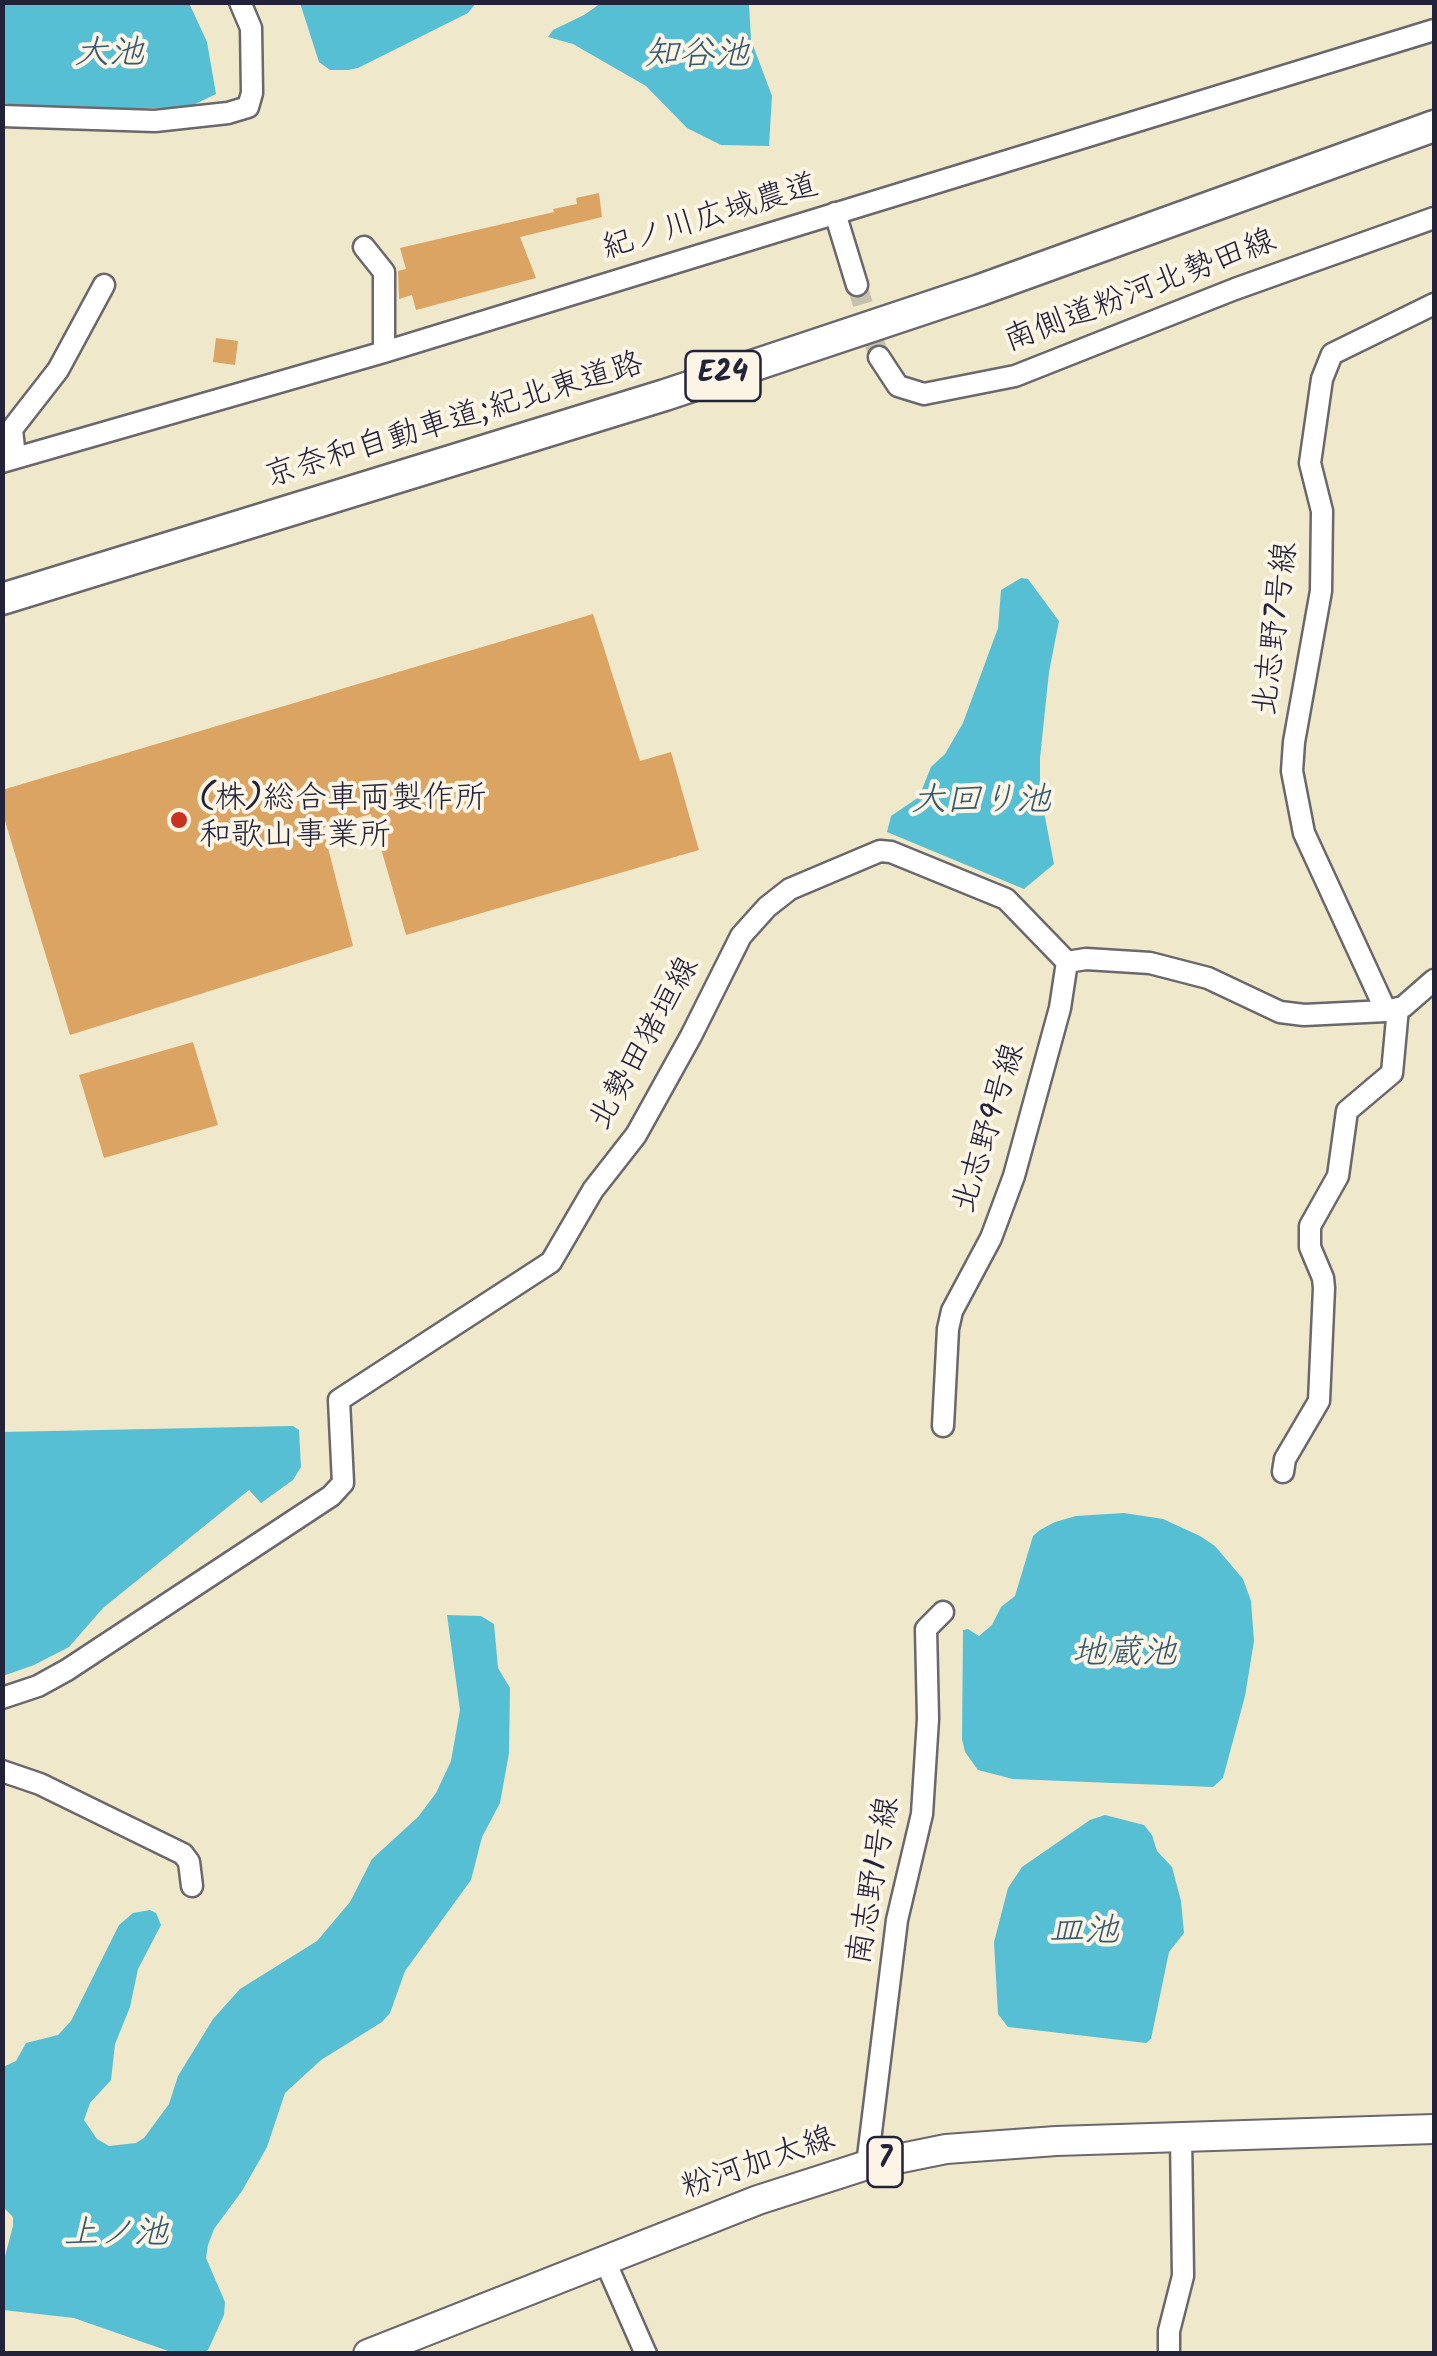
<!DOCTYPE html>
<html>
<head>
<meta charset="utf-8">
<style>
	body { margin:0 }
	#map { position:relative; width:1437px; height:2356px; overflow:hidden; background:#efe8cb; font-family:Kalam,sans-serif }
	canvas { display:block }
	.frame { position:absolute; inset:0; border:5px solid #22223b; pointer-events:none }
</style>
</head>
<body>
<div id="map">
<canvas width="1437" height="2356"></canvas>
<div class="frame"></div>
</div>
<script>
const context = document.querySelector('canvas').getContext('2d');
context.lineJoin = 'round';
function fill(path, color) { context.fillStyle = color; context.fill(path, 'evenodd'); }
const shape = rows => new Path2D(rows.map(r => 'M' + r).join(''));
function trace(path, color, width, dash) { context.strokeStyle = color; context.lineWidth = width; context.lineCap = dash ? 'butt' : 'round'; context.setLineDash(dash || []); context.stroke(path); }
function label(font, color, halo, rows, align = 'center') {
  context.font = font + ' Kalam,"Klee One",sans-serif'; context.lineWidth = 8; context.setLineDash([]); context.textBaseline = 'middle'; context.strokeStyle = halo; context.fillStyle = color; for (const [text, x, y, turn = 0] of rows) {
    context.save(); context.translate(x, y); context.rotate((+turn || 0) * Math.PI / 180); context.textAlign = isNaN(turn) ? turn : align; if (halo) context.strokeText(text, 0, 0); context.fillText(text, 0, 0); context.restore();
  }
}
fill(shape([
	[3,3,189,3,207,42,216,94,189,107,53,111,3,103],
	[300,3,300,2,476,3,468,13,358,68,348,70,330,70,319,62],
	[601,3,749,3,751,40,772,96,769,146,721,145,687,128,646,86,573,44,548,37,553,30,584,15],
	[1021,578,1028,579,1059,621,1049,672,1040,758,1040,791,1054,864,1024,889,887,832,891,816,919,797,931,767,945,754,963,723,998,628,1001,590],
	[293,1426,299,1430,301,1467,293,1480,261,1503,249,1490,103,1608,69,1647,34,1665,3,1676,3,1432],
	[1124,1513,1163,1519,1200,1536,1215,1546,1243,1579,1251,1601,1254,1641,1245,1696,1223,1778,1213,1787,1013,1779,978,1770,965,1752,962,1739,963,1630,968,1629,979,1636,992,1625,1001,1607,1015,1596,1033,1536,1040,1530,1055,1522,1076,1516],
	[447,1615,481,1616,494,1624,498,1668,510,1688,509,1753,500,1803,482,1837,471,1880,405,1971,390,2013,382,2022,321,2060,285,2093,267,2147,242,2191,214,2229,208,2245,206,2258,225,2302,224,2315,208,2350,204,2353,174,2353,74,2318,3,2310,3,2264,13,2226,13,2217,3,2207,3,2067,16,2061,26,2043,58,2035,71,2021,119,1925,133,1913,150,1910,156,1913,161,1925,138,1969,130,2007,115,2044,111,2080,90,2103,84,2120,97,2139,109,2146,136,2143,144,2138,169,2104,178,2076,213,2019,240,1989,317,1941,350,1902,372,1859,418,1817,436,1793,451,1761,460,1710],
	[1105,1815,1144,1825,1152,1835,1157,1851,1172,1867,1181,1901,1184,1933,1169,1952,1151,2039,1146,2043,1008,2027,998,2014,994,1942,1008,1888,1022,1867,1090,1820]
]), '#57bfd3');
fill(shape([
	[599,193,602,217,520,237,536,278,416,310,412,295,399,299,398,271,406,269,400,248,554,212,553,209,577,204,576,198],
	[216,338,238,341,235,365,213,362],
	[593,614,640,761,671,752,699,850,406,935,371,814,323,828,353,946,70,1035,2,811,2,790],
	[193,1042,218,1125,104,1158,79,1075]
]), '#dba463');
trace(shape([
	[857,285,879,357]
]), '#c6c0ae', 20, [20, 10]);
const minor = shape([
	[2,116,155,121,228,113,248,107,252,93,251,28,240,2],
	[835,213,857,285],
	[364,247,384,272,384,352],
	[879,357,898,386,924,394,1015,376,1235,289,1434,218],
	[15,458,12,429,58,370,104,285],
	[2,462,384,352,1434,30],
	[1386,1011,1304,833,1292,771,1294,742,1321,591,1322,511,1310,463,1322,379,1332,354,1434,304],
	[943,1426,948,1329,952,1311,991,1238,1014,1176,1060,1008,1067,962],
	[1283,1472,1285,1459,1319,1401,1324,1288,1323,1278,1310,1247,1310,1226,1338,1176,1347,1111,1392,1073,1398,1008],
	[2,1698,38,1686,67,1670,331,1496,343,1483,339,1400,551,1262,593,1190,636,1135,691,1036,741,936,767,907,790,889,880,851,891,852,1006,899,1067,962,1086,959,1150,963,1208,978,1280,1012,1304,1015,1386,1011,1403,1007,1434,980],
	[2,1771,40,1784,183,1854,189,1862,192,1886],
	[867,2165,897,1920,922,1814,928,1719,926,1629,943,1612],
	[605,2261,646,2354],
	[1169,2354,1169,2331,1183,2276,1181,2135]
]);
const major = shape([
	[368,2354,758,2200,867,2165,946,2149,1056,2141,1434,2129]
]);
const highway = shape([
	[2,599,665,395,980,290,1434,126]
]);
trace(minor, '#6a676d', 25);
trace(major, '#6a676d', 32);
trace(highway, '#6a676d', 35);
trace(minor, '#fff', 20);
trace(major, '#fff', 28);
trace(highway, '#fff', 30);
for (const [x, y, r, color] of [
	[179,820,10,"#c8321e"]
]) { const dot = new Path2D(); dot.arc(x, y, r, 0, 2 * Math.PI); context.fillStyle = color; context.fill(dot); trace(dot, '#fcf5e5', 4); }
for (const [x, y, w] of [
	[723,376,75],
	[885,2162,35]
]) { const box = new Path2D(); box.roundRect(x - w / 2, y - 25, w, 50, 8); context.fillStyle = '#fcf5e5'; context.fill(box); trace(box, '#22223b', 2.5); }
label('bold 30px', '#22223b', null, [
	["E24",723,376],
	["7",885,2162]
]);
label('32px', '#22223b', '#fcf5e5', [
	["紀ノ川広域農道",711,220,-17],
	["南側道粉河北勢田線",1141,294,-21],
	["京奈和自動車道;紀北東道路",455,423,-17],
	["北志野7号線",1279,629,-83],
	["北勢田猪垣線",647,1045,-61],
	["北志野9号線",992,1129,-73],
	["南志野1号線",877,1881,-80],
	["粉河加太線",759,2166,-19]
]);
label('32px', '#22223b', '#fcf5e5', [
	["(株)総合車両製作所",199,802],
	["和歌山事業所",199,839]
], 'left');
label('italic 35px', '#355970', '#fcf5e5', [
	["大池",109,57],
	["知谷池",697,58],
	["大回り池",981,804],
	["地蔵池",1124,1657],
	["皿池",1084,1935],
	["上ノ池",116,2237]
]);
</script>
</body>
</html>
